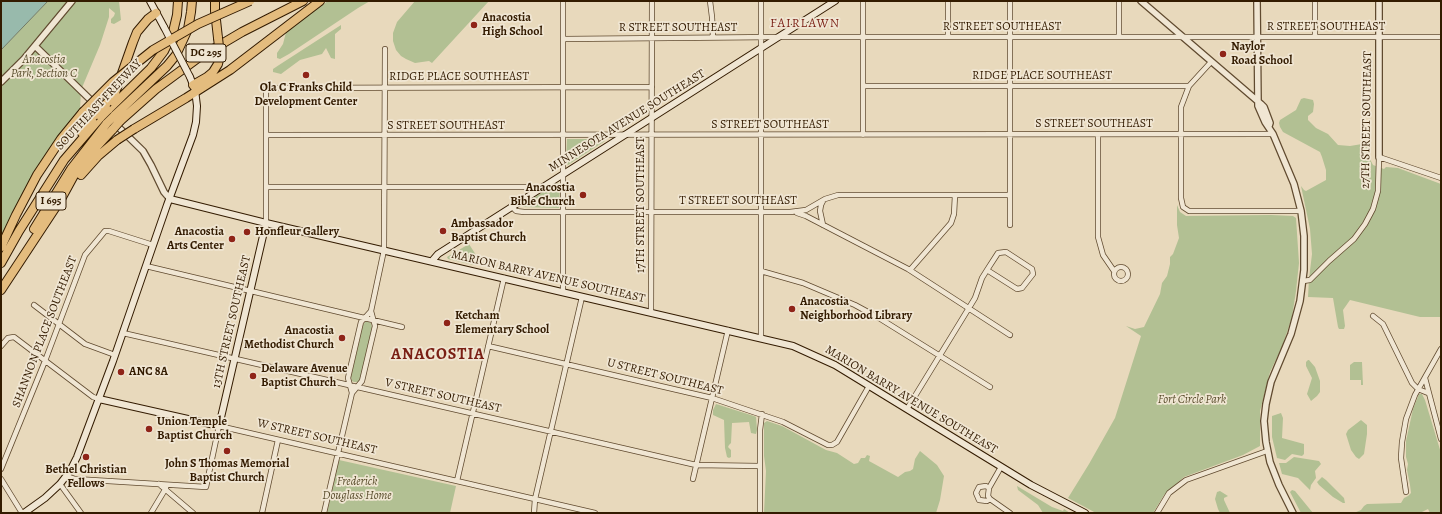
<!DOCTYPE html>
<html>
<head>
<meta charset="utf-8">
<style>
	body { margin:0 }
	#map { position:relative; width:1442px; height:514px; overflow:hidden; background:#e8d9bc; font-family:Alegreya,serif }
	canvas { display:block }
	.frame { position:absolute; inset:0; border:2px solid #331b00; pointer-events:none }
</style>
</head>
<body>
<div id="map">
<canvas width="1442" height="514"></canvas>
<div class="frame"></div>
</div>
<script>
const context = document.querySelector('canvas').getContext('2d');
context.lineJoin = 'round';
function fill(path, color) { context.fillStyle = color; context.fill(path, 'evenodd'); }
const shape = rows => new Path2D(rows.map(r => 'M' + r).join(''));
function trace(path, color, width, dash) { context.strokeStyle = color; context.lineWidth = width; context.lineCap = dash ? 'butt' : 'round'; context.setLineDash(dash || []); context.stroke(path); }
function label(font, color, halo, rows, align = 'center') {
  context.font = font + ' Alegreya,serif'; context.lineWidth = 3.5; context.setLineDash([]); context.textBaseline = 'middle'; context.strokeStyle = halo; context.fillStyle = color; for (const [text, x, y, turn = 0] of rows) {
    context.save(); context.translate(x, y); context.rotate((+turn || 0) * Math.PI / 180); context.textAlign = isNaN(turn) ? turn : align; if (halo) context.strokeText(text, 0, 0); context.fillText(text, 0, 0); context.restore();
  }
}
fill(shape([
	[48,1,119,1,121,20,114,24,111,23,111,19,114,16,115,13,109,8,109,17,100,45,81,90,80,110,64,129,35,171,1,240,1,50],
	[328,1,370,1,358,8,289,54,280,59,277,58,277,53,283,44,286,32,296,23],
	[415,1,489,1,432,63,429,61,415,63,406,59,401,56,396,50,393,41,393,33,397,22],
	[341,25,341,29,335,34,335,59,331,58,326,48,322,54,300,60,281,74,273,72,273,69,279,65],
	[1304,98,1313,100,1314,104,1313,112,1308,116,1308,120,1316,128,1328,134,1338,145,1350,146,1362,144,1367,147,1370,152,1370,159,1373,165,1384,169,1386,167,1398,168,1441,184,1441,317,1420,317,1350,300,1343,310,1345,326,1344,329,1339,329,1338,327,1333,298,1308,297,1309,279,1312,254,1310,229,1301,186,1304,190,1306,191,1326,180,1326,170,1322,157,1320,152,1283,132,1280,127,1279,123,1280,120,1296,110,1301,99],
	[567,139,603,139,605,141,568,165,566,163],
	[558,183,560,185,559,208,523,207,523,204],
	[1177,205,1180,212,1186,216,1271,215,1293,216,1296,218,1299,263,1296,291,1292,317,1282,347,1270,372,1260,411,1260,446,1243,455,1184,477,1164,495,1153,513,1096,513,1068,498,1089,464,1115,418,1141,336,1126,326,1135,329,1144,327,1160,294,1162,283,1167,276,1170,264,1170,257,1173,254,1179,238,1177,225],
	[469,244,476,255,474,265,448,259,447,257],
	[366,321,371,323,372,327,360,380,358,382,354,382,352,381,351,377,363,325],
	[1308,360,1309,360,1315,367,1320,381,1320,392,1317,396,1311,401,1307,394,1312,378,1306,366,1306,362],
	[1354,362,1362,362,1363,385,1361,385,1361,380,1350,380,1350,365],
	[1419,394,1422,394,1425,400,1441,453,1441,513,1430,513,1428,509,1420,513,1354,513,1361,510,1364,506,1367,504,1401,503,1404,498,1408,496,1411,493,1410,485,1407,470,1408,464,1406,457,1406,441,1413,409],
	[716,404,754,416,756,417,757,430,756,434,751,433,749,422,732,423,731,443,729,445,728,447,731,450,731,457,729,458,727,457,725,448,724,420,713,415,713,410],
	[1281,413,1283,418,1282,438,1304,444,1304,454,1302,456,1292,454,1285,460,1277,458,1272,437,1272,416],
	[1361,420,1367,425,1367,434,1364,454,1359,459,1356,457,1351,450,1346,434,1348,430],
	[767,421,782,426,826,450,837,453,854,464,858,463,861,458,865,458,867,455,870,456,869,461,898,477,905,472,910,471,913,469,915,459,920,451,937,465,944,476,940,500,936,513,764,513,766,471,764,456,764,423],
	[1294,457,1319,461,1321,464,1315,471,1316,478,1311,485,1310,490,1298,478,1282,474,1279,463,1286,463],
	[339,460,456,486,450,513,327,513],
	[1322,477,1326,480,1344,498,1345,503,1343,503,1333,497,1319,485,1317,482],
	[1017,486,1052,507,1063,511,1064,509,1070,513,1043,513,1038,505,1018,490],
	[1292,490,1295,491,1313,513,1301,513,1290,492],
	[1220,491,1228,496,1224,498,1224,500,1230,513,1220,513,1218,509,1215,499,1217,492]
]), '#b2c093');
const water = shape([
	[1,1,48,1,1,50,1,1]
]);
fill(water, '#98baac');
trace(water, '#707a67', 1);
const minor = shape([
	[710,1,712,17,713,37],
	[863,1,863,135],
	[948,1,948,37],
	[1119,1,1119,37],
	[1315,1,1315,37],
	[563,39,777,37,1441,37],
	[1211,62,1189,86,1181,107,1181,198,1183,207,1189,211,1301,211],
	[863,86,1189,86],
	[1098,134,1098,237,1103,255,1114,271],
	[266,135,1273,134],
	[266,187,526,187,532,189,535,192],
	[512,207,516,211,524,212,790,212,806,210,825,199,838,195,1010,195],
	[797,213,806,216,908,269,1010,335],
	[266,223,266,88,652,87],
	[823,225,820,211,821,205,823,201],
	[1010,225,1010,1],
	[146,266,402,327],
	'1114 274a7 7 0 1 1 14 0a7 7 0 1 1-14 0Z',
	[910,270,951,223,954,214,955,195],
	[761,271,803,283,855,305,879,318,990,387],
	[1303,281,1310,280,1329,261,1354,239,1365,224,1373,209,1378,191,1379,157,1441,178],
	[563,292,563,1],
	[34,305,85,344,115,355],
	[651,313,652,1],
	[1373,316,1383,324,1412,383,1418,389,1428,393],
	[123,333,696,465,760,466],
	[761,338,761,1],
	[1,346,8,338,14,337,93,397,99,399],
	[488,346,712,398,783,422,828,445,832,445,837,442,869,386],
	[1425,378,1441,439],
	[352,393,362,381,375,326,371,311],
	[907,409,975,298,982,278,987,270,998,253,1006,252,1032,269,1033,274,1022,288,1017,289,987,270],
	[1001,467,989,488,988,496,990,499,1010,513],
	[1,469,45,361,85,255,105,231,109,231,153,245],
	[67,476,75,479,206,487,219,426,595,513],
	[1,479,22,513],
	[693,479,728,330],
	[457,481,504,278],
	[60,484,81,513],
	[159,484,193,513],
	[989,488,986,486,979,487,976,493,979,500,987,501,990,499],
	[1406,492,1401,458,1402,442,1406,419,1415,395,1441,349],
	[151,513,166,488],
	[262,513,278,440],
	[324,513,352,393,348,378,361,322,371,311,384,250,385,49],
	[534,513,535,499,582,297],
	[760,513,760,430,762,414],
	[1157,513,1169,493,1186,480,1267,451]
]);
const tertiary = shape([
	[1141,1,1261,104,1264,107,1270,123,1269,126],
	[1257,1,1258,106,1265,122,1273,134,1294,184,1301,211,1304,236,1304,270,1300,301,1291,334,1271,382,1266,404,1264,421,1266,442,1270,462,1279,485,1293,513],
	[35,46,102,111],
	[1,82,24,59,72,1],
	[108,117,143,151,151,165,164,192,170,199],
	[1379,157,1379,1]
]);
const secondary = shape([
	[150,1,164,27],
	[170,199,266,223,793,346,835,365,1031,485,1085,513],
	[432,261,438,254,835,1],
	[99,399,219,426,266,223],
	[24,513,45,498,60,484,70,471,77,457,113,361,167,205,193,135,196,122,197,106,195,90,190,77]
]);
const motorway = shape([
	[215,1,215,11,218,38],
	[193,85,207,77,213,72,218,64,220,55],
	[108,102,115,93,133,42,137,32,148,19,156,13],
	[108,110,151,68,164,51,173,32,177,15,178,1],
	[114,116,167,66,176,55,188,29,191,12,192,1],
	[120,121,156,89,198,58,242,32,303,1],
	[134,129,186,98,230,70,320,1],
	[82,133,93,117],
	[81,175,98,156,117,140],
	[34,229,71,169,107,123],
	[1,247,16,215,37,175,61,139,83,112],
	[1,263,19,231,64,160,101,117],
	[1,290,61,199,73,177,89,155,113,129]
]);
trace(minor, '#604a2f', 6);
trace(tertiary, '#604a2f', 8);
trace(secondary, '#331b00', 8);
trace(motorway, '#331b00', 10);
trace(minor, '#f0e6d3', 4.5);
trace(tertiary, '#f0e6d3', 5.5);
trace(secondary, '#f0e6d3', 6);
trace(motorway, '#e4bc7e', 8);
const secondaryBridge = shape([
	[164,27,190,77]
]);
const motorwayBridge = shape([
	[218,38,220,55],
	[83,112,113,82,153,50,198,24,250,1],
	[93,117,108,102],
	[101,117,108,110],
	[107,123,114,116],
	[113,129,120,121],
	[117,140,134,129]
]);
trace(secondaryBridge, '#331b00', 8, []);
trace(motorwayBridge, '#331b00', 10, []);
trace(secondaryBridge, '#f0e6d3', 6);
trace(motorwayBridge, '#e4bc7e', 8);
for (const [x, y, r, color] of [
	[474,25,4,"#8f2418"],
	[1223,54,4,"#8f2418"],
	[306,75,4,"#8f2418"],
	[583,195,4,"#8f2418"],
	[443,231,4,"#8f2418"],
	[247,232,4,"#8f2418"],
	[232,239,4,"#8f2418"],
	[792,309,4,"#8f2418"],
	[447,323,4,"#8f2418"],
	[342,338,4,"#8f2418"],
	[121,372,4,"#8f2418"],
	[253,376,4,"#8f2418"],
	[149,429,4,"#8f2418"],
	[227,451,4,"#8f2418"],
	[86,457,4,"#8f2418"]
]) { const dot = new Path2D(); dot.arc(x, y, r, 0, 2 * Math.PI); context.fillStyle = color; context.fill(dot); trace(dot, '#f0e6d3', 1.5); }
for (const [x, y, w] of [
	[206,53,40],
	[51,201,30]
]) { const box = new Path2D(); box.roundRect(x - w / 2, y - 9, w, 18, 3); context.fillStyle = '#f0e6d3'; context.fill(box); trace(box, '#331b00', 1); }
label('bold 11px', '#331b00', null, [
	["DC 295",206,53],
	["I 695",51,201]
]);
label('bold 12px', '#331b00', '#f0e6d3', [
	["Anacostia",482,18],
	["High School",482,32],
	["Naylor",1231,47],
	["Road School",1231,61],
	["Ola C Franks Child",306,88,"center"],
	["Development Center",306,102,"center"],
	["Anacostia",575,188,"right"],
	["Bible Church",575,202,"right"],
	["Ambassador",451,224],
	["Baptist Church",451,238],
	["Anacostia",224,232,"right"],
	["Arts Center",224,246,"right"],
	["Honfleur Gallery",255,232],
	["Anacostia",800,302],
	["Neighborhood Library",800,316],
	["Ketcham",455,316],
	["Elementary School",455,330],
	["Anacostia",334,331,"right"],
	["Methodist Church",334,345,"right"],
	["Delaware Avenue",261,369],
	["Baptist Church",261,383],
	["ANC 8A",129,372],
	["Union Temple",157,422],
	["Baptist Church",157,436],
	["John S Thomas Memorial",227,464,"center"],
	["Baptist Church",227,478,"center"],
	["Bethel Christian",86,470,"center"],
	["Fellows",86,484,"center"]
], 'left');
label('12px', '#331b00', '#f0e6d3', [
	["R STREET SOUTHEAST",1002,27],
	["R STREET SOUTHEAST",1326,27],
	["R STREET SOUTHEAST",678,28],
	["RIDGE PLACE SOUTHEAST",1042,76],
	["RIDGE PLACE SOUTHEAST",459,77],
	["SOUTHEAST FREEWAY",99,105,-47],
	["27TH STREET SOUTHEAST",1367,120,-89],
	["MINNESOTA AVENUE SOUTHEAST",627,121,-32],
	["S STREET SOUTHEAST",1094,124],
	["S STREET SOUTHEAST",770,125],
	["S STREET SOUTHEAST",446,126],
	["T STREET SOUTHEAST",738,201],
	["17TH STREET SOUTHEAST",641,205,-90],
	["MARION BARRY AVENUE SOUTHEAST",548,277,13],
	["13TH STREET SOUTHEAST",232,322,-77],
	["SHANNON PLACE SOUTHEAST",45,332,-69],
	["U STREET SOUTHEAST",665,377,14],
	["V STREET SOUTHEAST",443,396,13],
	["MARION BARRY AVENUE SOUTHEAST",911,400,31],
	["W STREET SOUTHEAST",317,437,13]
]);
label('italic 12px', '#594d2c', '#f0e6d3', [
	["Anacostia",44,60],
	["Park, Section C",44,74],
	["Fort Circle Park",1192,400],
	["Frederick",357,482],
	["Douglass Home",357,496]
]);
context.letterSpacing = '1px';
label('13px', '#7a1f14', '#f0e6d3', [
	["FAIRLAWN",805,24]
]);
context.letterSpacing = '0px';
context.letterSpacing = '1px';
label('bold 16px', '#7a1f14', '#f0e6d3', [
	["ANACOSTIA",438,355]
]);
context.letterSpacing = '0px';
</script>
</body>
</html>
